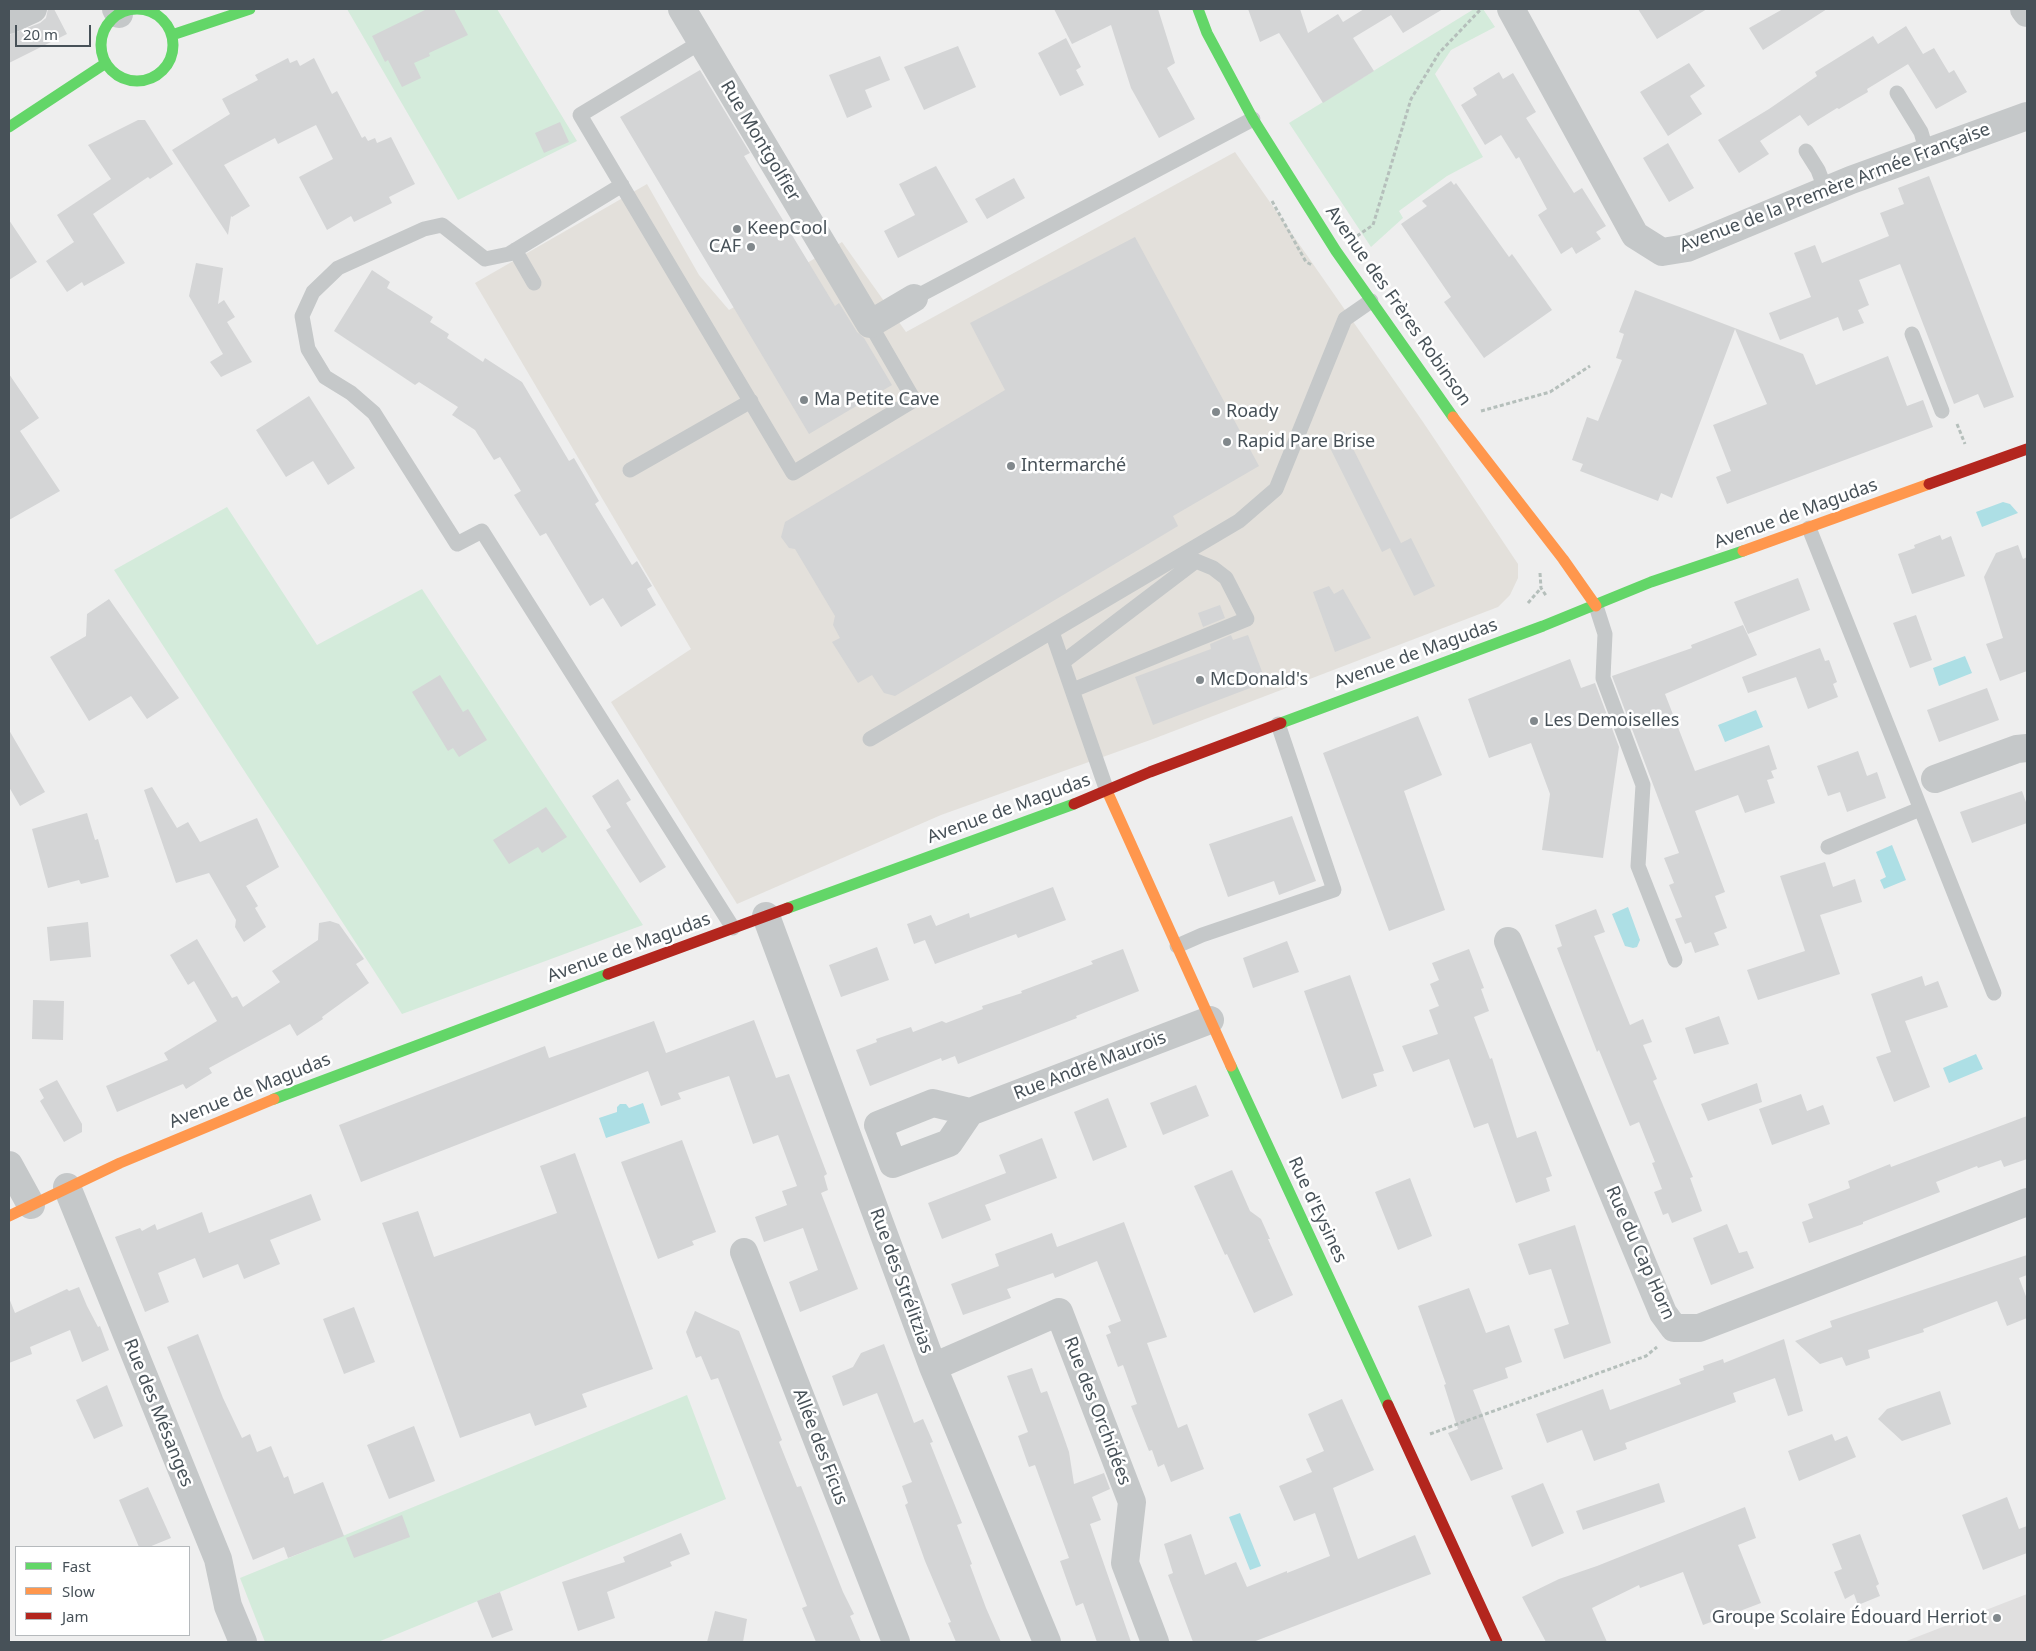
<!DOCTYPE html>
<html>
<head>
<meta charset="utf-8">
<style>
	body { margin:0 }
	#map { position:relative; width:2036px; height:1651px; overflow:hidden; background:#eee; font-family:"Noto Sans",sans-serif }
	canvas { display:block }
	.frame { position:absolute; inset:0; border:10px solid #475158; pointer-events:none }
	.legend { position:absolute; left:15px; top:1546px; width:175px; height:90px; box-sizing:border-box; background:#fff; border:1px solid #b5b9bc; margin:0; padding:6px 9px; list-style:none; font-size:15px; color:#475158 }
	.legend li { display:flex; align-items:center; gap:10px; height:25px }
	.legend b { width:25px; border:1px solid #b5b9bc }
	.scale { position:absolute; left:15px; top:25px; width:76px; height:22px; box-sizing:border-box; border:2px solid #475158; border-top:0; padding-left:6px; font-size:15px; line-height:18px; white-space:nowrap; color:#475158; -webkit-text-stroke:4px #fff; paint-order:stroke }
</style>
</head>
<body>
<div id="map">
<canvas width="2036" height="1651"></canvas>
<div class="frame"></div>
<ul class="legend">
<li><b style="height:6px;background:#63d668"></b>Fast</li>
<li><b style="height:6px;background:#ff974d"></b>Slow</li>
<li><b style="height:6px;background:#b3261e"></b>Jam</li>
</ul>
<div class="scale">20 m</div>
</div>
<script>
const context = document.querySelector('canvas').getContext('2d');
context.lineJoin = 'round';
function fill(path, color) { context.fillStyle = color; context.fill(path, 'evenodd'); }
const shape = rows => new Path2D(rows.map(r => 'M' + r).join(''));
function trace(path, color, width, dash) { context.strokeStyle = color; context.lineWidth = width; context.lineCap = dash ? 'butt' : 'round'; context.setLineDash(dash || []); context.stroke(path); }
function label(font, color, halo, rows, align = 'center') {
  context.font = font + ' "Noto Sans",sans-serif'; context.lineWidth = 5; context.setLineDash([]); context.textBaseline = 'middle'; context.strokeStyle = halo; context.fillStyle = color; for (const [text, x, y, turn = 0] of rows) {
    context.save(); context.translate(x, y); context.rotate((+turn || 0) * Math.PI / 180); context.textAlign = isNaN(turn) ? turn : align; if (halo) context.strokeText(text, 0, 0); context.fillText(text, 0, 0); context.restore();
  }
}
fill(shape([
	[1235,152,1423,422,1518,564,1518,578,1510,595,1498,607,1153,739,941,815,737,904,611,702,691,649,475,283,647,184,699,275,729,310,842,242,906,332]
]), '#e3e0db');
fill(shape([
	[2027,1594,2027,1642,1904,1642]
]), '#e0dfdf');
fill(shape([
	[347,9,497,9,577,141,458,200],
	[1474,9,1483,9,1495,27,1451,50,1435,74,1483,157,1447,176,1399,211,1403,218,1371,247,1289,123],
	[227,507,317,645,422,589,643,925,402,1014,114,570],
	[687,1395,726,1499,378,1642,265,1642,240,1578]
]), '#d4ebdb');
fill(shape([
	[2003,502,2010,504,2018,513,1982,527,1976,512],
	[1965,656,1972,673,1939,686,1933,668],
	[1756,710,1763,727,1725,742,1718,725],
	[1892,845,1906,880,1884,889,1880,880,1886,877,1876,852],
	[1628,907,1640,940,1637,947,1633,948,1625,946,1612,914],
	[1976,1054,1983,1069,1949,1083,1943,1068],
	[643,1103,650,1123,606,1138,599,1118,617,1112,617,1107,620,1104,626,1104,629,1108],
	[1240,1513,1261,1566,1250,1570,1229,1517]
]), '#addfe5');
fill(shape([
	[48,9,54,9,67,34,9,63,9,35,40,23,46,18],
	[427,9,454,9,468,35,429,53,430,56,414,63,421,78,402,87,388,60,385,62,372,36],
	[1054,9,1158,9,1175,63,1167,68,1195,119,1159,138,1131,88,1111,25,1072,44],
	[1248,9,1300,9,1308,33,1338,14,1343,22,1364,9,1443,9,1403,33,1391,15,1353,38,1374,71,1323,103,1279,33,1260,42],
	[1638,9,1707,9,1657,39],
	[1783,9,1827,9,1763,50,1749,28],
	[1906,26,1923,54,1934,48,1949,73,1954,70,1967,92,1936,109,1908,64,1918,58,1867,89,1868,92,1854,100,1839,109,1837,108,1808,126,1800,115,1760,141,1769,154,1739,173,1718,140,1769,109,1817,76,1815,72,1873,36,1878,44],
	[1066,38,1081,67,1076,70,1084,85,1060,96,1038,53],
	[958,46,976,87,924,110,904,67],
	[880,56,890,80,865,90,872,107,847,118,829,75],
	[288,58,290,63,297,60,300,66,314,58,332,94,337,91,362,138,365,136,368,141,375,138,377,143,391,137,415,184,389,197,392,203,354,222,351,216,327,230,299,177,333,159,316,125,278,144,275,138,224,165,250,206,232,217,231,216,228,235,172,150,230,114,222,99,258,80,255,75],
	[1689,63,1705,86,1690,96,1702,114,1668,136,1640,92],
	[700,70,750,153,744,156,835,306,839,303,857,332,864,338,892,385,809,434,620,117],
	[1499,72,1503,79,1513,73,1536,112,1526,118,1574,193,1582,188,1606,226,1596,232,1601,239,1576,254,1572,247,1561,254,1538,215,1547,209,1519,157,1516,159,1501,135,1485,145,1461,105,1477,95,1473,88],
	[138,120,145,120,173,164,150,179,148,177,93,214,125,263,84,286,82,282,67,292,46,261,74,242,57,215,111,179,88,145],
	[560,122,569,142,544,153,535,133],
	[1668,143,1694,188,1669,202,1643,158],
	[936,166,968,222,898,258,884,231,915,215,899,184],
	[1929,176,2014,397,1984,408,1978,394,1954,404,1900,264,1859,280,1869,305,1858,310,1864,323,1843,331,1838,317,1780,340,1769,313,1811,297,1794,253,1815,245,1822,263,1889,236,1880,213,1904,204,1898,188],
	[1014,178,1025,198,987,219,975,199],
	[1451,181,1454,185,1456,183,1509,257,1512,254,1552,310,1484,358,1444,302,1451,297,1401,224,1427,206,1422,201],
	[9,220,37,262,9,280],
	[1135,237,1259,466,1173,516,1178,526,895,696,884,693,872,675,858,683,832,642,840,638,833,625,835,616,795,549,789,548,781,537,785,522,1005,390,970,323],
	[196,263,223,268,218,304,224,300,235,317,227,322,252,362,221,377,210,362,223,354,189,296],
	[372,270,390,282,387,288,433,317,430,322,449,334,447,338,483,362,485,358,522,382,569,461,574,458,599,501,595,504,632,565,637,561,652,586,647,589,656,605,621,627,603,598,590,606,546,533,540,536,514,495,521,491,500,457,494,460,475,430,452,415,458,407,419,382,415,385,334,331],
	[1635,290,1803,354,1816,385,1888,356,1907,406,1923,400,1933,427,1727,504,1716,477,1731,471,1713,425,1767,404,1735,329,1672,498,1661,493,1658,501,1580,471,1583,464,1572,460,1587,417,1598,421,1622,360,1616,358,1624,334,1619,332],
	[9,374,39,418,20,431,60,491,9,520],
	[309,396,355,468,328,485,313,461,286,477,256,430],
	[1344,431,1401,543,1411,538,1435,586,1414,596,1390,548,1382,552,1326,440],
	[1940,535,1942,540,1951,536,1965,576,1912,594,1898,554,1915,548,1914,545],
	[2018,545,2023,559,2027,557,2027,671,2000,681,1986,644,2003,638,1984,577,1996,553],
	[1798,578,1810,610,1748,634,1734,602],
	[1329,586,1334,594,1343,589,1371,638,1335,652,1313,592],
	[109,599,179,698,147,719,131,696,89,721,50,657,86,636,87,614],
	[1220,605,1225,618,1203,627,1198,613],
	[1916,615,1932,660,1910,668,1893,623],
	[1743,625,1757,655,1665,694,1695,771,1769,745,1777,769,1771,771,1774,778,1767,780,1775,803,1745,813,1738,795,1695,811,1725,892,1715,896,1727,928,1714,933,1719,945,1695,953,1691,942,1685,944,1675,919,1682,917,1669,885,1674,883,1664,858,1679,853,1612,676,1692,648,1691,645],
	[1231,635,1233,640,1248,635,1266,682,1153,725,1135,677,1211,649,1210,644],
	[1820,648,1825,661,1829,660,1837,682,1833,684,1838,697,1808,709,1796,677,1748,693,1742,677],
	[1570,659,1581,688,1595,683,1619,747,1603,858,1542,850,1550,794,1531,743,1489,758,1468,699],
	[440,675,463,712,468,709,487,740,459,757,453,748,448,751,412,692],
	[1987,688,1999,720,1939,742,1927,710],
	[1418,716,1442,775,1404,791,1445,910,1389,931,1323,753],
	[9,730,45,792,20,806,9,787],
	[1858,751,1867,776,1877,772,1886,798,1847,812,1840,792,1828,796,1817,766],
	[618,779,631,800,626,803,666,867,640,883,606,830,611,827,592,796],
	[152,787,177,828,188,822,200,842,257,818,279,867,246,886,258,906,255,908,266,927,244,942,235,927,236,920,209,873,176,883,144,790],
	[2022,791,2027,805,2027,823,1972,843,1960,812],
	[546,807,567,837,542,853,538,847,509,864,493,840],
	[87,813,95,840,98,839,109,877,81,884,79,880,48,888,32,829],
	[1292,816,1316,881,1279,895,1274,881,1228,897,1209,844],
	[1825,862,1833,887,1855,879,1862,902,1820,915,1840,974,1758,1000,1747,970,1805,951,1780,876],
	[1053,887,1066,920,1018,938,1016,934,935,964,925,940,914,944,907,924,931,915,936,926,969,913,970,918],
	[1596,909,1605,932,1594,936,1630,1025,1643,1019,1652,1042,1643,1045,1657,1079,1653,1081,1693,1177,1690,1178,1702,1211,1672,1223,1668,1213,1663,1215,1654,1192,1662,1189,1652,1163,1655,1162,1639,1122,1630,1126,1599,1050,1597,1052,1557,948,1562,946,1555,925],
	[330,921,339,924,364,959,356,964,369,983,322,1017,323,1019,297,1036,290,1024,209,1068,212,1073,186,1089,183,1084,117,1112,106,1086,168,1060,164,1053,217,1021,194,981,188,985,170,955,197,939,232,998,237,996,243,1007,280,982,272,971,318,940,319,923],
	[88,922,91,957,50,961,47,927],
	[1287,941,1299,972,1253,988,1243,958],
	[877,947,889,980,841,997,829,965],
	[1123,949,1139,991,1076,1016,1077,1018,958,1064,955,1056,942,1061,941,1058,870,1086,856,1050,877,1042,876,1039,911,1027,913,1032,942,1021,946,1023,983,1009,982,1006,1022,993,1021,991,1093,964,1091,961],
	[1469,949,1484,988,1481,989,1489,1011,1474,1017,1490,1059,1492,1058,1517,1138,1536,1131,1552,1176,1546,1178,1550,1191,1516,1203,1488,1123,1474,1128,1449,1059,1413,1072,1402,1046,1438,1034,1429,1010,1439,1006,1430,984,1439,980,1432,963],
	[1350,975,1384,1071,1373,1074,1377,1086,1342,1099,1304,991],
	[1922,976,1925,986,1938,981,1948,1007,1905,1021,1930,1087,1894,1102,1876,1057,1891,1052,1871,994],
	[33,1000,64,1001,63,1040,32,1039],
	[1719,1016,1729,1044,1694,1054,1685,1028],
	[754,1020,776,1078,789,1074,827,1174,824,1176,828,1190,821,1193,858,1289,800,1312,789,1282,818,1270,803,1228,764,1242,755,1217,787,1205,782,1191,797,1186,778,1135,753,1144,729,1076,678,1093,681,1099,661,1106,648,1071,361,1182,339,1125,545,1046,549,1058,654,1021,666,1053],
	[57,1080,82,1124,82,1132,64,1142,40,1101,44,1098,39,1089],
	[1757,1083,1762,1102,1708,1121,1701,1104],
	[1196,1085,1209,1116,1163,1135,1150,1103],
	[1801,1094,1807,1111,1823,1105,1830,1124,1772,1145,1759,1109],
	[1108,1098,1127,1147,1093,1161,1074,1112],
	[2027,1116,2027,1159,2004,1167,2001,1160,1978,1168,1977,1166,1936,1182,1940,1192,1863,1222,1863,1224,1809,1243,1802,1222,1813,1218,1808,1204,1850,1188,1848,1181,1890,1164,1891,1167],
	[1042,1138,1057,1178,985,1205,991,1220,942,1239,928,1203,1006,1173,999,1155],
	[682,1140,716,1232,692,1241,694,1245,658,1259,621,1162],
	[575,1153,653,1369,582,1394,587,1407,535,1426,530,1413,460,1438,382,1223,418,1211,434,1257,557,1213,540,1166],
	[1232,1170,1250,1211,1261,1219,1270,1239,1268,1239,1293,1295,1254,1313,1227,1254,1225,1255,1194,1186],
	[1410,1178,1432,1236,1398,1250,1375,1192],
	[311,1194,321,1220,270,1240,280,1264,244,1279,238,1264,203,1278,195,1258,158,1273,169,1302,145,1312,115,1237,140,1228,142,1231,155,1224,157,1230,202,1212,209,1233],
	[1124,1222,1167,1337,1147,1343,1178,1428,1187,1424,1204,1469,1171,1482,1164,1464,1158,1467,1152,1450,1149,1451,1131,1406,1137,1404,1123,1365,1118,1367,1106,1335,1111,1333,1108,1326,1121,1321,1097,1261,1055,1278,1053,1273,1007,1289,1011,1298,963,1315,951,1284,999,1266,995,1254,1052,1233,1057,1247],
	[1727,1224,1739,1253,1747,1251,1754,1268,1711,1285,1693,1238],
	[1575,1225,1611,1343,1564,1359,1554,1329,1569,1324,1551,1269,1529,1275,1518,1244],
	[2027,1255,2027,1275,2019,1278,2027,1299,2027,1318,2007,1326,1997,1301,1923,1329,1924,1332,1868,1350,1870,1358,1846,1366,1842,1357,1820,1364,1795,1341,1832,1327,1830,1321],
	[79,1287,87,1306,98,1327,100,1326,109,1350,82,1362,70,1330,30,1347,32,1354,9,1363,9,1298,15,1313,67,1289,69,1291],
	[1469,1288,1486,1333,1509,1325,1522,1362,1505,1368,1508,1378,1473,1390,1503,1469,1471,1481,1448,1433,1458,1429,1444,1385,1446,1384,1418,1306],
	[354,1307,375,1362,344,1374,323,1319],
	[695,1311,739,1331,782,1440,779,1442,797,1487,801,1486,843,1592,854,1614,850,1616,861,1642,816,1642,802,1608,807,1606,718,1378,711,1380,701,1356,696,1358,686,1332],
	[198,1334,223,1398,242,1438,250,1434,257,1452,271,1446,284,1478,288,1476,294,1494,323,1482,344,1536,288,1558,284,1547,253,1560,167,1347],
	[1784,1339,1803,1411,1788,1416,1775,1378,1733,1393,1736,1402,1625,1443,1627,1449,1594,1461,1582,1430,1547,1443,1536,1414,1603,1389,1610,1410,1681,1384,1679,1379,1704,1370,1703,1366,1723,1359,1724,1363],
	[884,1344,914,1423,923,1419,933,1442,930,1443,962,1523,957,1525,972,1564,970,1565,986,1608,1001,1642,956,1642,948,1623,951,1622,925,1561,905,1505,908,1503,902,1486,912,1482,877,1393,843,1406,832,1376,853,1367,861,1353],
	[1032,1368,1041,1393,1047,1391,1062,1432,1069,1452,1074,1484,1104,1473,1110,1489,1092,1497,1101,1520,1090,1524,1131,1642,1097,1642,1083,1603,1076,1606,1060,1561,1069,1558,1035,1465,1029,1467,1018,1436,1028,1432,1007,1376],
	[107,1385,123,1426,94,1439,76,1400],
	[1940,1391,1951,1424,1902,1441,1878,1419,1887,1409],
	[1342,1399,1374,1470,1333,1488,1358,1559,1415,1535,1431,1574,1253,1642,1193,1642,1168,1575,1173,1573,1164,1544,1191,1534,1205,1575,1236,1562,1247,1587,1287,1571,1287,1573,1330,1556,1315,1513,1294,1521,1279,1486,1312,1472,1306,1459,1324,1451,1308,1414],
	[414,1426,435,1481,389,1499,367,1445],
	[1832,1434,1835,1441,1847,1436,1856,1457,1799,1481,1788,1451],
	[1543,1483,1564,1533,1532,1547,1511,1496],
	[1659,1483,1665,1502,1583,1530,1576,1511],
	[148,1487,171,1538,149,1547,139,1547,119,1500],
	[2007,1497,2019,1529,2027,1526,2027,1553,1983,1570,1962,1515],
	[1745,1507,1756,1538,1738,1545,1761,1603,1703,1625,1683,1572,1640,1588,1639,1585,1592,1608,1607,1642,1546,1642,1522,1597,1559,1579,1597,1566],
	[402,1515,410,1537,354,1558,346,1538],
	[681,1533,690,1554,670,1562,672,1566,607,1592,615,1618,578,1631,562,1582,625,1562,623,1557],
	[1860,1534,1879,1584,1876,1586,1880,1596,1858,1605,1854,1594,1845,1599,1834,1572,1842,1569,1832,1544],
	[500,1592,513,1630,492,1638,477,1601],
	[715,1611,747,1619,743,1642,707,1642]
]), '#d4d5d6');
trace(shape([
	[1272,201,1306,262,1312,265],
	[1357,236,1373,225,1411,99,1439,53,1481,9],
	[1481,411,1550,392,1590,366],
	[1957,424,1965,444],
	[1540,573,1541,588,1547,597],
	[1528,603,1541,588],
	[1430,1434,1646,1356,1657,1347]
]), '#b5bfbb', 3, [4, 2.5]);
trace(shape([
	[701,42,580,115,793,473,914,400,870,324],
	[1897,93,1921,132,1927,153],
	[1806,151,1818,170,1826,191],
	[622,185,509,254,485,259,442,225,424,229,338,268,313,292,302,316,308,349,325,377,351,393,374,413,457,544,482,531,733,928],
	[515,250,534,283],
	[914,298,1253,119],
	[1912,334,1942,411],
	[630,470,751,401],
	[1809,528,1994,993],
	[1596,606,1605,634,1603,678,1643,785,1638,866,1675,960],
	[1052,632,1107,791],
	[1063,662,1196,561,1213,568,1226,578,1247,619,1073,690],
	[870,739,1239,521,1276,489,1345,319,1371,301],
	[1828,847,1920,809],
	[1177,946,1202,935,1334,890,1278,724]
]), '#c5c8c9', 15);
trace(shape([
	[116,9,119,14],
	[682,9,870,324,914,298],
	[1511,9,1635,235,1662,252,1687,248,1851,180,2027,116],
	[2024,9,2027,13],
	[9,20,33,9],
	[1935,779,2017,749,2027,748],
	[766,916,933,1367,1047,1642],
	[1508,941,1663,1313,1674,1328,1699,1328,2027,1202],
	[970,1112,933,1103,878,1125,893,1164,949,1143,970,1112,1210,1020],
	[9,1165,31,1205],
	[67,1187,218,1559,228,1606,243,1642],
	[744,1252,896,1642],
	[933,1367,1059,1312,1132,1502,1125,1563,1155,1642]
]), '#c5c8c9', 28);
trace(shape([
	[1198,9,1207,33,1253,119,1336,251,1453,417],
	'101 45a36 36 0 1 1 72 0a36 36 0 1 1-72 0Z',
	[172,35,250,9],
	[9,127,106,63],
	[1281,723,1543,626,1651,582,1743,551],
	[788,908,1074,804],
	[1231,1066,1388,1405],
	[274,1099,608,974]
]), '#63d668', 11);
trace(shape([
	[1453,417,1563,559,1596,606],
	[1743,551,1929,484],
	[1107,791,1231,1066],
	[9,1216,120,1163,274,1099]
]), '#ff974d', 11);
trace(shape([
	[1929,484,2027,449],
	[1074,804,1150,772,1281,723],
	[608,974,788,908],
	[1388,1405,1497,1642]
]), '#b3261e', 11);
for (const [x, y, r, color] of [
	[737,229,5,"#81888c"],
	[751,247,5,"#81888c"],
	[804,400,5,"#81888c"],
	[1216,412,5,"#81888c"],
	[1227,442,5,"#81888c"],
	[1011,466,5,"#81888c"],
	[1200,680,5,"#81888c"],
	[1534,721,5,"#81888c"],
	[1997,1618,5,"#81888c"]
]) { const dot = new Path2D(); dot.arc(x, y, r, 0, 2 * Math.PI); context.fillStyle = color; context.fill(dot); trace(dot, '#fff', 2); }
label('18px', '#475158', '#fff', [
	["Rue Montgolfier",760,141,59],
	["Avenue de la Premère Armée Française",1835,188,-21],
	["Avenue des Frères Robinson",1398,306,55],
	["Avenue de Magudas",1796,514,-20],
	["Avenue de Magudas",1416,654,-20],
	["Avenue de Magudas",1009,809,-20],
	["Avenue de Magudas",629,948,-20],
	["Rue André Maurois",1090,1066,-21],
	["Avenue de Magudas",250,1091,-22],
	["Rue d'Eysines",1317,1210,65],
	["Rue du Cap Horn",1640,1253,66],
	["Rue des Strélitzias",901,1281,70],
	["Rue des Orchidées",1097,1411,69],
	["Rue des Mésanges",158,1413,68],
	["Allée des Ficus",820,1447,69]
]);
label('18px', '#475158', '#fff', [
	["KeepCool",747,229],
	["CAF",741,247,"right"],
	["Ma Petite Cave",814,400],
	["Roady",1226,412],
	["Rapid Pare Brise",1237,442],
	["Intermarché",1021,466],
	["McDonald's",1210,680],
	["Les Demoiselles",1544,721],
	["Groupe Scolaire Édouard Herriot",1987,1618,"right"]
], 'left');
</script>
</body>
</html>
